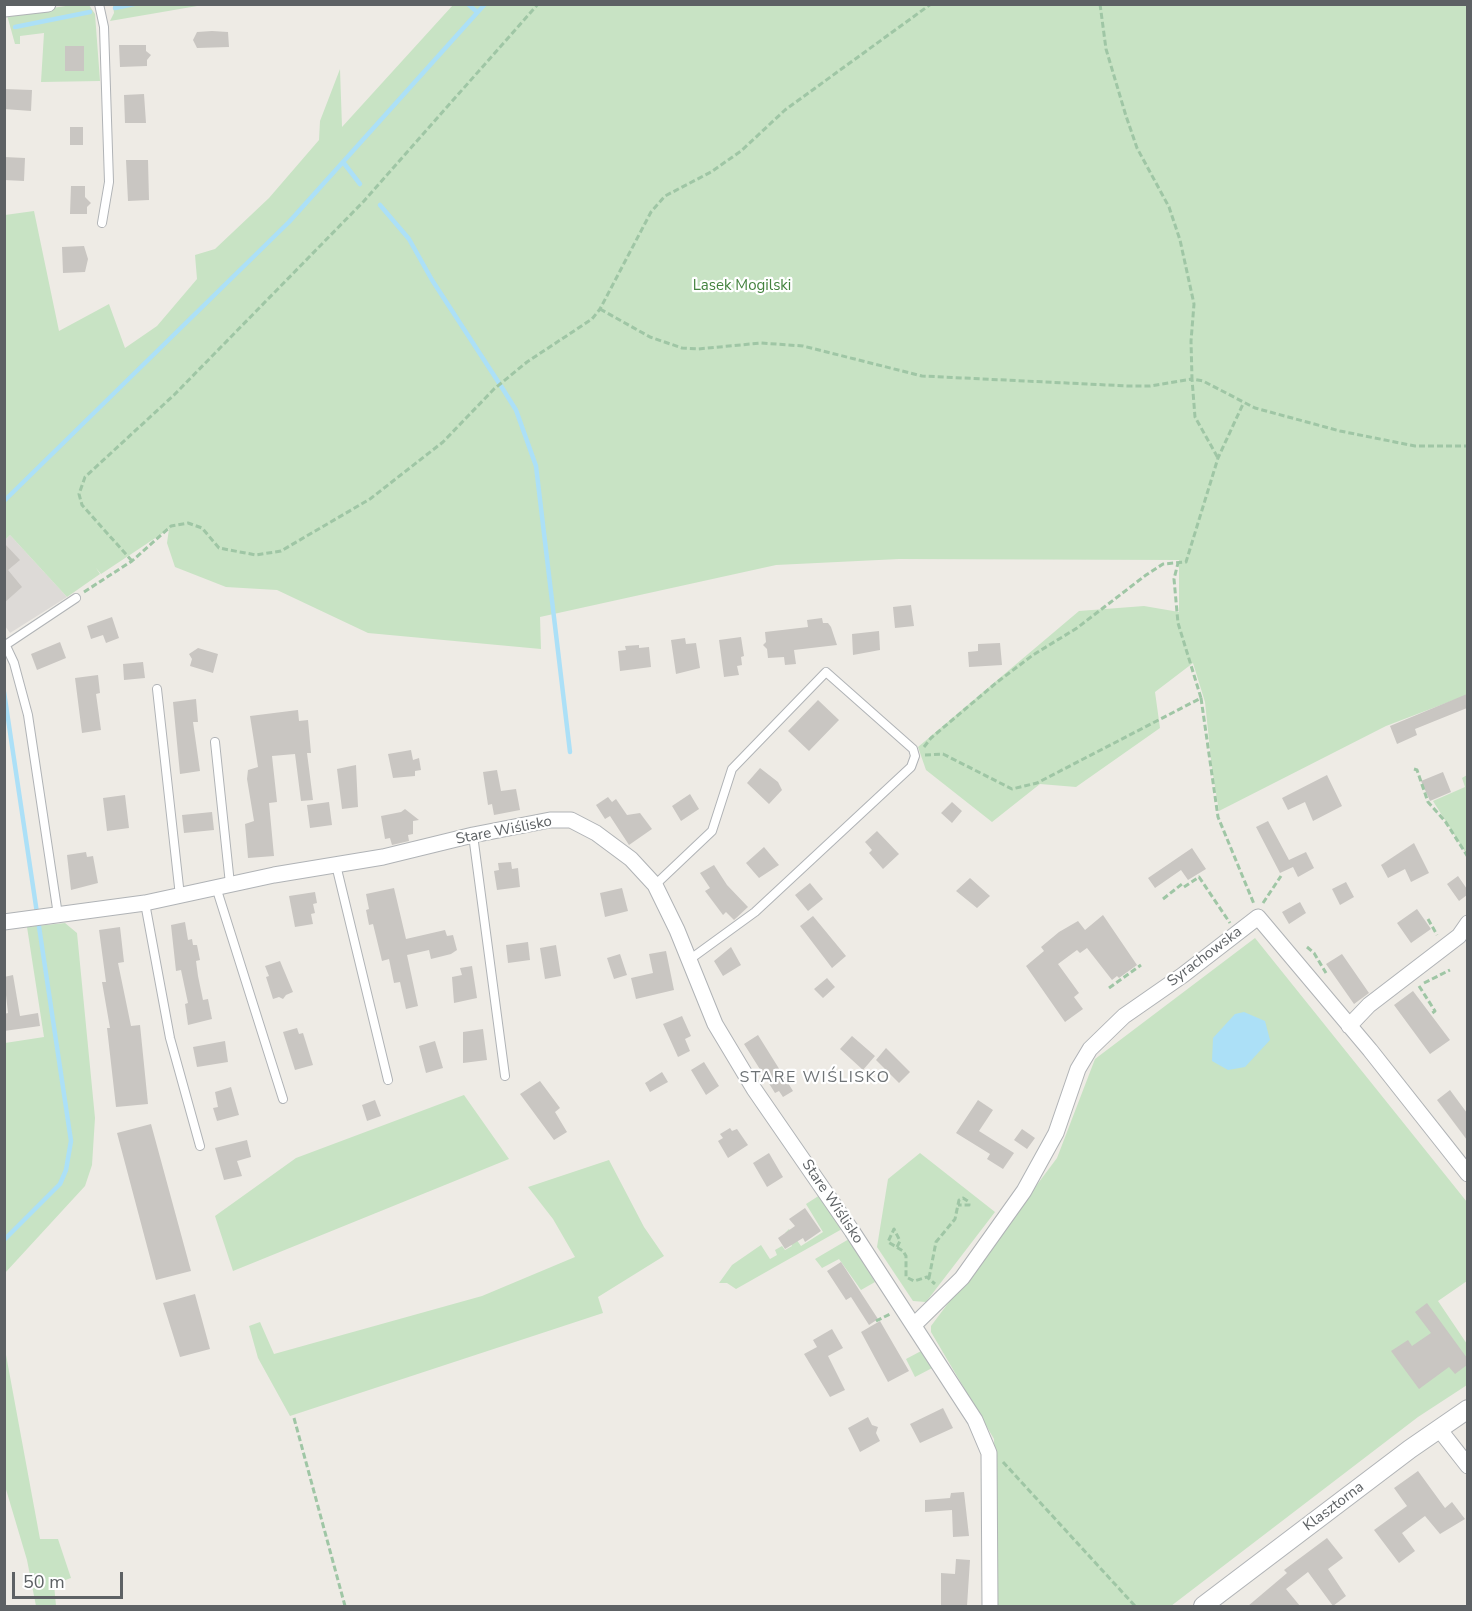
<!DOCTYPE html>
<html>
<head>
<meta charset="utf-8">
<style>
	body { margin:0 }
	#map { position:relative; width:1472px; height:1611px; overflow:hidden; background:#eeebe5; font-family:"Nunito Sans",sans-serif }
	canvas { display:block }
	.frame { position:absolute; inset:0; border:6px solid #5d6164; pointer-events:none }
	.scale { position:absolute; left:12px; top:1572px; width:111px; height:27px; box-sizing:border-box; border:3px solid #5d6164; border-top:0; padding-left:8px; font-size:18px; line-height:21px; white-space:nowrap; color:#5d6164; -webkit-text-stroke:4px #fff; paint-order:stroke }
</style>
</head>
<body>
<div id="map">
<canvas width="1472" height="1611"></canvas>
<div class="frame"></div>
<div class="scale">50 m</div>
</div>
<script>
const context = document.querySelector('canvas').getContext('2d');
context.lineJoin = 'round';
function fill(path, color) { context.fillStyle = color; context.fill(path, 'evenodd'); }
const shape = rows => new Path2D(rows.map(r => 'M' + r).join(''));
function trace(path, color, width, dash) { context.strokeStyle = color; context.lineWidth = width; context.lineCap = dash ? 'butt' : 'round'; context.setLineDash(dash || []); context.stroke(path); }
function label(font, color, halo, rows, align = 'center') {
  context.font = font + ' "Nunito Sans",sans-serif'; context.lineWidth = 4.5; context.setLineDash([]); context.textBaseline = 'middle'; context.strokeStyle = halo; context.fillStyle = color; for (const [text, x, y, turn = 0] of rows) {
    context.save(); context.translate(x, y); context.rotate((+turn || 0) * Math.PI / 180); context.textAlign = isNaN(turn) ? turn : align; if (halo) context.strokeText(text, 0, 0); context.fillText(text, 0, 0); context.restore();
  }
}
fill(shape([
	[10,535,67,597,10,633,5,626,5,540]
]), '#dddad7');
fill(shape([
	[72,5,89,5,95,14,100,81,41,82,44,33,20,36,20,44,15,44,7,15],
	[113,5,113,4,203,5,110,21,114,13],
	[453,5,1467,5,1467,695,1386,726,1219,811,1212,769,1205,702,1193,663,1155,692,1160,728,1076,787,1040,784,992,822,926,770,918,747,1079,611,1144,606,1179,612,1179,560,899,559,776,565,540,617,541,649,368,633,277,590,226,587,175,567,167,543,169,529,101,574,96,568,100,574,67,597,10,535,5,540,5,215,34,211,59,331,109,304,125,348,157,326,197,279,195,255,215,249,269,198,319,140,320,121,340,69,342,127],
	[1467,775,1467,855,1433,801,1465,787,1462,778],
	[65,923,77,933,95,1118,92,1165,85,1186,5,1273,5,1043,44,1037,27,927],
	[1255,938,1467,1202,1467,1281,1438,1301,1467,1344,1467,1385,1418,1417,1171,1606,998,1606,994,1439,931,1332,931,1326,1057,1158,1095,1059],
	[464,1095,509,1159,233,1271,215,1216,296,1158],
	[920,1153,995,1212,926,1302,913,1301,877,1247,888,1179],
	[609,1160,644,1227,664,1256,598,1297,603,1313,290,1416,258,1358,249,1326,260,1322,274,1354,482,1296,575,1257,553,1219,528,1187],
	[820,1195,842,1229,736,1289,727,1283,719,1283,732,1265,761,1245,770,1259,777,1255,775,1250,782,1246,785,1250,792,1246,785,1233,789,1229,801,1246,823,1232,806,1204],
	[849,1239,875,1282,861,1290,839,1259,822,1268,815,1259],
	[4,1344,40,1539,58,1539,71,1578,54,1584,56,1606,36,1606,27,1560,5,1486],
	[923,1350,934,1367,915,1377,906,1359]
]), '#c8e3c4');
fill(shape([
	[1244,1012,1265,1021,1270,1040,1245,1067,1228,1070,1212,1061,1213,1038,1235,1014]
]), '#ace0f7');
trace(shape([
	[469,5,477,12],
	[115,8,134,4],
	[15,27,90,12],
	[343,162,360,184],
	[380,205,409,239,432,280,499,383],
	[501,386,516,410,536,466,570,752],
	[4,501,289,222,485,4],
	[4,692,71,1141,66,1170,60,1184,4,1240]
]), '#ace0f7', 4.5);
fill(shape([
	[212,31,228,32,229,47,197,48,193,40,197,32],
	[119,45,146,45,146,51,151,55,147,60,147,66,120,67],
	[65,46,84,46,84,71,65,71],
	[4,89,32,90,31,111,4,109],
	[144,94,146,123,125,123,124,95],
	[70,127,83,127,83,145,70,145],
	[4,157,25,158,24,181,4,180],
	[126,160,148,160,149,200,128,201],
	[71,186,85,186,85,197,91,203,87,207,87,214,70,214],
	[84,246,88,259,85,272,63,273,62,247],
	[4,543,20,560,8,570,22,587,4,603],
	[911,605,914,626,895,628,893,607],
	[112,617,119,638,106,643,103,635,91,639,87,626],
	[822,618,823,623,828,623,831,627,837,645,794,650,796,664,785,665,784,657,768,658,767,649,763,645,766,642,765,632,808,627,807,620],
	[879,631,880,650,853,655,852,634],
	[741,637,744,656,741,657,742,665,737,666,739,675,724,677,719,640],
	[685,638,686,644,696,643,700,668,676,674,671,640],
	[60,642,66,658,37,670,31,654],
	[1000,643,1002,665,969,667,968,652,978,651,978,644],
	[639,645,639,648,649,647,651,667,620,671,618,651,626,650,625,646],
	[198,648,218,654,213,673,190,666,192,659,189,654],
	[143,662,145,678,124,680,123,664],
	[98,675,100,693,96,694,101,730,82,733,75,678],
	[1467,694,1467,708,1415,729,1417,735,1397,744,1390,726],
	[196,699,198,722,193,722,200,771,180,774,173,702],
	[818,700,839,720,809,751,788,731],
	[298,710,299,721,308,720,311,753,307,753,313,800,301,801,295,754,272,756,277,802,269,803,274,856,248,858,245,824,254,821,247,779,248,770,258,767,250,716],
	[411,750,413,760,419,758,421,770,415,771,415,776,393,778,388,754],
	[356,765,358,807,342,809,337,769],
	[760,768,778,782,782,790,769,804,747,783],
	[497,770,501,791,516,789,520,810,494,815,492,804,488,805,483,772],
	[1443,772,1451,792,1430,801,1421,781],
	[1327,775,1342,806,1313,821,1305,802,1288,810,1282,798],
	[690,794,699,809,681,821,672,806],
	[125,795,129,828,107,831,103,798],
	[608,797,612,802,616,799,627,815,640,813,652,829,629,845,610,816,605,819,596,805],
	[329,802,332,825,310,828,307,805],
	[952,802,962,811,952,823,941,813],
	[405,809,419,820,413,821,413,834,408,835,409,841,392,845,390,838,385,839,381,816,401,812],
	[212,812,214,830,184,833,182,815],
	[1268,821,1289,860,1306,852,1314,868,1298,877,1293,867,1280,873,1256,827],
	[877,831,899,854,883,869,869,853,872,850,865,842],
	[1414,843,1429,873,1411,882,1405,869,1388,878,1381,865],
	[764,847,779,865,759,878,746,863],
	[1192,848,1206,869,1188,880,1181,870,1155,888,1148,878],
	[86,852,87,857,93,856,98,883,71,890,67,855],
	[511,862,512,869,518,868,520,887,497,890,494,871,499,870,498,863],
	[714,865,727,885,748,907,734,920,726,912,723,915,705,891,710,888,700,873],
	[1458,876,1467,889,1467,895,1459,901,1447,884],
	[970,878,990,896,977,908,956,891],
	[1346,882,1354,897,1340,905,1332,889],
	[810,883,823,899,808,911,795,895],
	[394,888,406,939,445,930,447,936,453,935,457,950,451,954,431,959,429,950,407,955,418,1006,406,1009,400,982,394,983,389,959,382,961,373,924,369,925,366,910,369,909,366,894],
	[622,888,628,911,605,917,600,893],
	[315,892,317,903,313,904,315,913,311,914,313,924,295,927,289,896],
	[1300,902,1306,913,1289,924,1282,912],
	[1417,909,1431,929,1411,943,1397,923],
	[1103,915,1137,965,1119,978,1117,976,1112,980,1087,948,1080,953,1077,950,1058,964,1079,993,1074,997,1083,1009,1065,1022,1026,966,1044,951,1041,947,1059,932,1078,921,1085,930],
	[813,916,846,956,832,968,800,926],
	[185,922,188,940,192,939,193,945,197,945,200,960,196,961,198,976,203,1000,208,999,212,1019,188,1025,185,1004,188,1003,181,970,176,971,171,925],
	[120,927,124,962,118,963,131,1026,140,1025,148,1104,116,1107,107,1028,110,1028,102,982,106,982,99,930],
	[528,942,530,960,508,963,506,945],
	[556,945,561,976,545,979,540,948],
	[731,947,741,965,723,976,714,961],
	[666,951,674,990,636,999,631,978,653,973,649,954],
	[620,954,627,975,614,979,607,958],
	[1342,954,1369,993,1354,1004,1326,964],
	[280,961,293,992,286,995,283,999,279,997,273,999,266,977,269,976,265,966],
	[472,966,477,998,454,1003,452,977,462,975,460,968],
	[13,975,20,1016,38,1013,40,1026,4,1031,4,1014,8,1013,4,977],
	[827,978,835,987,823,998,814,989],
	[1413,991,1450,1040,1430,1054,1394,1005],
	[682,1016,691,1036,685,1039,690,1051,678,1057,663,1024],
	[297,1028,299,1034,303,1033,313,1065,295,1070,283,1032],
	[483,1029,487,1060,463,1063,463,1032],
	[758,1035,793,1091,783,1097,779,1091,775,1093,744,1044],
	[852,1036,875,1056,863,1070,840,1049],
	[225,1041,228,1062,197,1067,193,1047],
	[435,1041,443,1068,426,1073,419,1046],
	[886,1048,910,1072,899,1083,876,1060],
	[704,1062,719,1086,706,1095,691,1070],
	[662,1072,668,1082,650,1092,645,1083],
	[540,1081,560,1108,555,1112,567,1132,554,1140,520,1094],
	[231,1087,239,1115,217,1121,213,1108,218,1107,215,1092],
	[1450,1090,1467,1113,1467,1140,1437,1100],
	[375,1100,381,1116,367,1121,362,1105],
	[978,1100,993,1110,979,1131,1014,1153,1003,1169,987,1159,990,1154,956,1133],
	[151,1124,191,1271,156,1280,117,1133],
	[730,1128,732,1131,737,1129,748,1145,728,1158,718,1141,723,1138,720,1134],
	[1022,1129,1035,1138,1027,1149,1014,1140],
	[247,1140,251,1157,237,1161,242,1176,224,1180,215,1148],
	[769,1153,783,1177,767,1187,753,1163],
	[805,1208,821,1231,805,1242,803,1238,785,1249,778,1238,795,1226,789,1219],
	[841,1262,878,1319,869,1325,851,1297,846,1300,827,1271],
	[195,1294,210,1349,180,1357,163,1303],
	[1427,1303,1467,1358,1467,1365,1455,1374,1449,1367,1419,1389,1391,1351,1408,1340,1412,1346,1431,1333,1415,1312],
	[880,1321,909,1371,888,1382,861,1332],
	[832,1329,843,1348,828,1356,845,1390,830,1397,804,1354,817,1347,813,1340],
	[943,1408,953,1428,920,1443,910,1424],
	[868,1417,872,1425,878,1427,876,1433,880,1441,860,1452,848,1428],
	[1418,1471,1445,1508,1452,1502,1465,1519,1440,1534,1425,1516,1402,1533,1415,1551,1399,1563,1374,1530,1407,1506,1394,1488],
	[964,1492,969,1536,953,1537,952,1510,925,1512,925,1500,950,1498,951,1493],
	[1327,1538,1343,1558,1328,1569,1346,1596,1333,1606,1308,1572,1286,1589,1300,1606,1248,1606,1287,1573,1284,1570],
	[956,1559,970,1560,967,1606,941,1606,941,1573,955,1574]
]), '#c9c6c2');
const service = shape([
	[99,4,104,27,109,182,102,223],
	[4,646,76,598],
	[6,646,14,663,28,715,58,915],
	[157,689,180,896],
	[215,742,230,884],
	[473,835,505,1076],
	[336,865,388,1080],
	[655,885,712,831,732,769,826,672,913,749,915,756,911,767,755,912,689,960],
	[216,887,283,1099],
	[145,903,170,1038,200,1146]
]);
const minor = shape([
	[4,9,48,4],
	[4,922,145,903,274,875,383,857,473,835,550,820,571,820,596,833,631,859,655,885,677,930,715,1024,754,1089,852,1231,975,1420,989,1453,990,1606],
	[1349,1026,1369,1005,1459,936,1468,923],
	[914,1325,962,1278,1024,1191,1056,1133,1078,1069,1090,1049,1124,1016,1183,975,1258,917,1370,1050,1468,1174],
	[1439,1429,1468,1466]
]);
const tertiary = shape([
	[1203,1606,1410,1449,1468,1409]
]);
trace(service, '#b0b3b6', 10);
trace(minor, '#b0b3b6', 17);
trace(tertiary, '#b0b3b6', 20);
trace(shape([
	[1100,4,1106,49,1126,116,1137,148,1169,207,1180,240,1194,304,1191,341,1192,379,1203,381,1255,408,1340,431,1415,446,1468,446],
	[600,309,650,337,682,348,698,349,761,343,803,346,922,376,1128,386,1150,386,1192,379,1195,417,1218,458],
	[132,561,82,505,79,494,85,477,174,395,364,201,538,4],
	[84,592,132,561,171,526,188,523,202,528,219,548,256,555,281,551,370,499,443,442,494,389,527,362,592,319,600,309,651,212,665,196,711,172,741,151,785,110,931,4],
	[1201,698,1218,817,1254,904],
	[924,747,931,738,996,683,1033,655,1077,628,1146,575,1163,564,1186,562,1218,458,1243,404],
	[925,755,943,754,1012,789,1037,783,1201,698,1178,623,1174,579,1178,563],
	[1414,769,1417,770,1428,802,1445,821,1468,857],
	[1184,887,1199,877,1230,923],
	[1163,899,1182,884],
	[1263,903,1281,876],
	[1428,919,1437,935],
	[1307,947,1314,953,1326,973],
	[1424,983,1450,970],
	[1419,986,1435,1011,1431,1014],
	[1109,988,1141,965],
	[897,1247,900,1241,894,1229,888,1242,903,1251,906,1256,906,1277,914,1281,927,1277,935,1284],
	[929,1278,936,1242,955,1219,959,1200,963,1198,969,1202,969,1205,958,1205],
	[876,1321,890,1314],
	[294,1418,345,1606],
	[1003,1462,1135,1606]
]), '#9fc6a5', 3, [6, 3]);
trace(service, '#fff', 8);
trace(minor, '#fff', 15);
trace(tertiary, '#fff', 18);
label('15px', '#43823e', '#fff', [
	["Lasek Mogilski",742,286]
]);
label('15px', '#5d6164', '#fff', [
	["Stare Wiślisko",504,831,-11],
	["Syrachowska",1205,957,-37],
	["Stare Wiślisko",832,1202,56],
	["Klasztorna",1334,1507,-37]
]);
context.letterSpacing = '1.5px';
label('16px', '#6e7376', '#fff', [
	["STARE WIŚLISKO",815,1078]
]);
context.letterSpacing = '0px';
</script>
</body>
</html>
